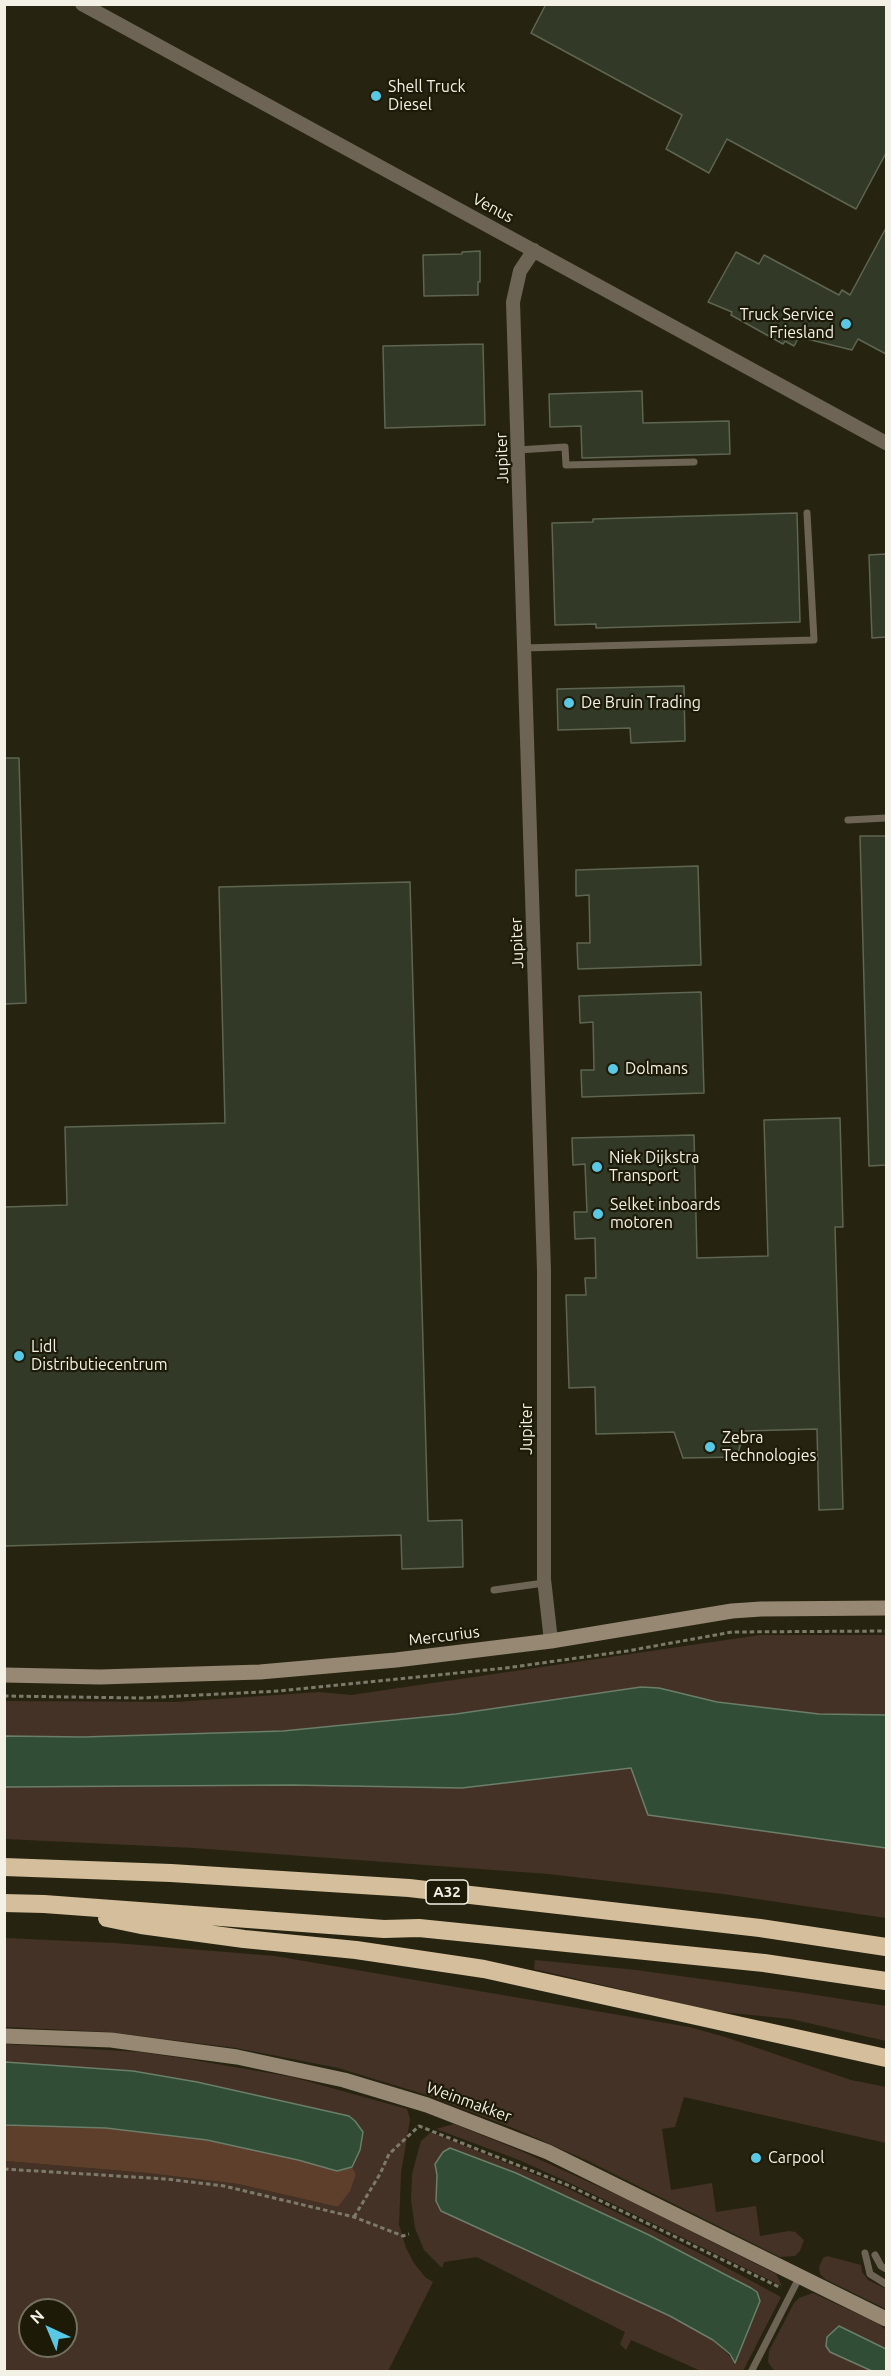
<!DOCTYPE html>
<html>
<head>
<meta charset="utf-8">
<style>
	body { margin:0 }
	#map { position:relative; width:891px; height:2376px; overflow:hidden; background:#262411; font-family:Ubuntu,sans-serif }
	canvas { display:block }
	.frame { position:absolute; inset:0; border:6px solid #f3f1e5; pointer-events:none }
	.north { position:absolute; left:18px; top:2298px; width:60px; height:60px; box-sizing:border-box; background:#1d1a08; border:2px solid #737060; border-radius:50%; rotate:316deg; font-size:16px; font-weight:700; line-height:24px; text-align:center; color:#f3f1e5 }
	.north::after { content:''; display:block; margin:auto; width:21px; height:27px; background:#59c8e5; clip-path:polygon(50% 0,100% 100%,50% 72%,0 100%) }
</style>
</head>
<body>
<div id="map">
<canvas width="891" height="2376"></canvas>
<div class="frame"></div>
<div class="north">N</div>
</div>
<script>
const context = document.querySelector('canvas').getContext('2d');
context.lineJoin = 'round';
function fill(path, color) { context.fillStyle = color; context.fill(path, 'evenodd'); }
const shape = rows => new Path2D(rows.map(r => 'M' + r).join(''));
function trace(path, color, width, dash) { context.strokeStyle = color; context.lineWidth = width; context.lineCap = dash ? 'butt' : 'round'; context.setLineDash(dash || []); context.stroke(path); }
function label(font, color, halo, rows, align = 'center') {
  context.font = font + ' Ubuntu,sans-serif'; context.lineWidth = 4.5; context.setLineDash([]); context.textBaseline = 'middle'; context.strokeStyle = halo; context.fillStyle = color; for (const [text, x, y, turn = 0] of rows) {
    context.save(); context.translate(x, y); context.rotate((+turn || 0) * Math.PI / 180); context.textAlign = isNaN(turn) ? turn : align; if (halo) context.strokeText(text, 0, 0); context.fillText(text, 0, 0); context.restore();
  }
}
fill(shape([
	[760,1635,886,1635,886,1715,819,1714,717,1702,659,1688,641,1687,456,1714,283,1731,83,1737,5,1736,5,1701,176,1702,319,1692,351,1695],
	[632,1768,648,1815,886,1848,886,1918,723,1894,548,1874,194,1848,5,1839,5,1787,291,1785,462,1788],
	[5,1938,115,1943,275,1956,689,2027,725,2037,851,2080,886,2087,886,2143,684,2097,675,2127,662,2129,671,2190,712,2183,716,2212,756,2206,760,2236,789,2231,795,2232,804,2240,800,2251,795,2256,780,2257,586,2160,518,2130,430,2096,338,2068,236,2048,109,2032,5,2027],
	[535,1960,636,1970,797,1992,886,2006,886,2041,791,2019,722,2012,692,2006,534,1969],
	[5,2044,140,2052,188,2059,292,2077,407,2109,410,2119,401,2173,399,2225,406,2248,414,2263,425,2277,433,2282,388,2371,5,2372,5,2161,147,2173,238,2184,338,2207,356,2174,352,2167,360,2150,349,2116,197,2082,133,2071,5,2062],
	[30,2310,66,2310,66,2346,30,2346],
	[454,2124,521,2151,626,2199,776,2274,782,2286,570,2183,519,2160,436,2129],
	[431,2132,567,2188,705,2256,781,2297,743,2371,701,2371,631,2340,626,2350,620,2344,625,2332,477,2257,444,2262,442,2268,424,2250,415,2228,411,2200,412,2174,421,2141],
	[450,2148,516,2173,649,2235,751,2288,757,2292,760,2301,736,2362,713,2340,670,2316,519,2248,436,2201,437,2175,435,2164,443,2152],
	[827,2256,861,2265,862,2272,868,2280,886,2289,886,2309,825,2279,820,2274,819,2267,823,2258],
	[813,2293,877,2323,886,2330,886,2349,839,2326,830,2352,872,2371,776,2371,772,2368,768,2362,769,2351,794,2303,799,2298]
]), '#453226');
fill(shape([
	[5,2125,106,2128,207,2140,298,2160,336,2171,352,2167,356,2174,350,2191,338,2207,238,2184,147,2173,5,2161]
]), '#5d3f2b');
const water = shape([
	[641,1687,659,1688,717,1702,819,1714,886,1715,886,1848,648,1815,631,1768,462,1788,291,1785,5,1787,5,1736,83,1737,283,1731,456,1714,641,1687],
	[5,2062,133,2071,197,2082,349,2116,355,2121,363,2132,360,2150,352,2167,337,2171,298,2160,207,2140,106,2128,5,2125,5,2062],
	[450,2148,516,2173,649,2235,751,2288,757,2292,760,2301,735,2363,730,2354,713,2340,670,2316,441,2211,436,2201,437,2175,435,2164,443,2152,450,2148],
	[839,2326,886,2349,886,2371,872,2371,830,2352,826,2346,827,2337,839,2326]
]);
fill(water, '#314d35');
trace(water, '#6b7e6a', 1.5);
const building = shape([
	[546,4,886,4,886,153,856,209,727,139,709,173,666,149,682,115,531,33,546,4],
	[886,228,886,354,858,339,852,350,799,337,794,346,785,341,783,344,731,315,732,312,708,302,736,252,759,264,764,255,839,295,842,290,850,295,886,228],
	[480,251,480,282,478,282,478,295,424,296,423,255,462,254,462,252,480,251],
	[483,344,485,425,385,428,383,346,483,344],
	[642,391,643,423,729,421,730,454,582,458,581,426,550,427,549,394,642,391],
	[797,513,800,622,596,628,596,624,555,625,552,523,593,522,593,519,797,513],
	[886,554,886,637,872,638,869,555,886,554],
	[684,686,685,741,631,743,630,728,558,730,557,689,684,686],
	[4,758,19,758,26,1003,4,1004,4,758],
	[860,836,886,836,886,1165,869,1166,860,836],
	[698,866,701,965,578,969,577,943,590,943,589,895,576,896,576,870,698,866],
	[410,882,428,1521,462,1520,463,1567,402,1569,401,1535,4,1546,4,1207,67,1205,65,1127,225,1123,219,887,410,882],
	[701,992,704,1093,582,1097,581,1070,594,1070,593,1022,580,1023,579,996,701,992],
	[840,1118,843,1227,835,1227,843,1509,819,1510,817,1429,744,1431,737,1457,683,1458,674,1432,596,1434,595,1387,569,1388,566,1295,586,1295,585,1278,596,1278,595,1238,575,1239,574,1212,587,1212,585,1164,573,1165,572,1138,694,1135,697,1258,768,1256,764,1120,840,1118]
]);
fill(building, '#323927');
trace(building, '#5e6652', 1.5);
trace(shape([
	[4,1696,141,1698,279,1691,506,1668,627,1651,732,1632,886,1631],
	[4,2169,166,2179,224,2186,354,2217,403,2236,409,2234],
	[354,2217,380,2174,389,2154,419,2126,570,2186,781,2288]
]), '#7c7a6a', 3, [4.5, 3]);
trace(shape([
	[518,450,565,447,566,465,694,462],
	[524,648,814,640,807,513],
	[848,820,886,818],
	[494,1590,544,1583],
	[865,2253,870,2274,886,2284],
	[875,2255,881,2266,886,2269],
	[751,2372,800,2276]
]), '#6d6456', 7);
trace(shape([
	[82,4,886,443],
	[534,250,520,271,513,302,544,1270,544,1579,551,1641]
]), '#6d6456', 14);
trace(shape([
	[4,1675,100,1677,260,1672,396,1660,551,1641,732,1611,761,1609,886,1608],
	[4,2036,111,2040,237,2057,344,2080,427,2105,548,2152,886,2319]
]), '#968873', 15);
trace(shape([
	[4,1867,171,1873,409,1888,760,1928,886,1947],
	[4,1903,44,1904,384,1929,419,1928,764,1963,886,1981],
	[107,1918,141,1925,244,1939,356,1950,484,1969,886,2058]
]), '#d4be9c', 18);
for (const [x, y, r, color] of [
	[376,96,6,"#59c8e5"],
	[846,324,6,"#59c8e5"],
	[569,703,6,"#59c8e5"],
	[613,1069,6,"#59c8e5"],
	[597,1167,6,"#59c8e5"],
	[598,1214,6,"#59c8e5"],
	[19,1356,6,"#59c8e5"],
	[710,1447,6,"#59c8e5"],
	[756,2158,6,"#59c8e5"]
]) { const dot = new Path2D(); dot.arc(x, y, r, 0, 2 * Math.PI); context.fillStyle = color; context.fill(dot); trace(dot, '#1d1a08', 2); }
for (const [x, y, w] of [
	[447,1892,42]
]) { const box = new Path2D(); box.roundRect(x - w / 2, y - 12, w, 24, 4.5); context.fillStyle = '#1d1a08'; context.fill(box); trace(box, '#f3f1e5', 1.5); }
label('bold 15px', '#f3f1e5', null, [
	["A32",447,1892]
]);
label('16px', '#f3f1e5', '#1d1a08', [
	["Shell Truck",388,87],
	["Diesel",388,105],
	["Truck Service",834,315,"right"],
	["Friesland",834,333,"right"],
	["De Bruin Trading",581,703],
	["Dolmans",625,1069],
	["Niek Dijkstra",609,1158],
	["Transport",609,1176],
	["Selket inboards",610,1205],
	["motoren",610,1223],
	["Lidl",31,1347],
	["Distributiecentrum",31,1365],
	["Zebra",722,1438],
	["Technologies",722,1456],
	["Carpool",768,2158]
], 'left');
label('16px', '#f3f1e5', '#1d1a08', [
	["Venus",493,208,28],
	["Jupiter",502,458,-92],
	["Jupiter",517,943,-92],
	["Jupiter",527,1429,-90],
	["Mercurius",444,1636,-7],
	["Weinmakker",469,2102,20]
]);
</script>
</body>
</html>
